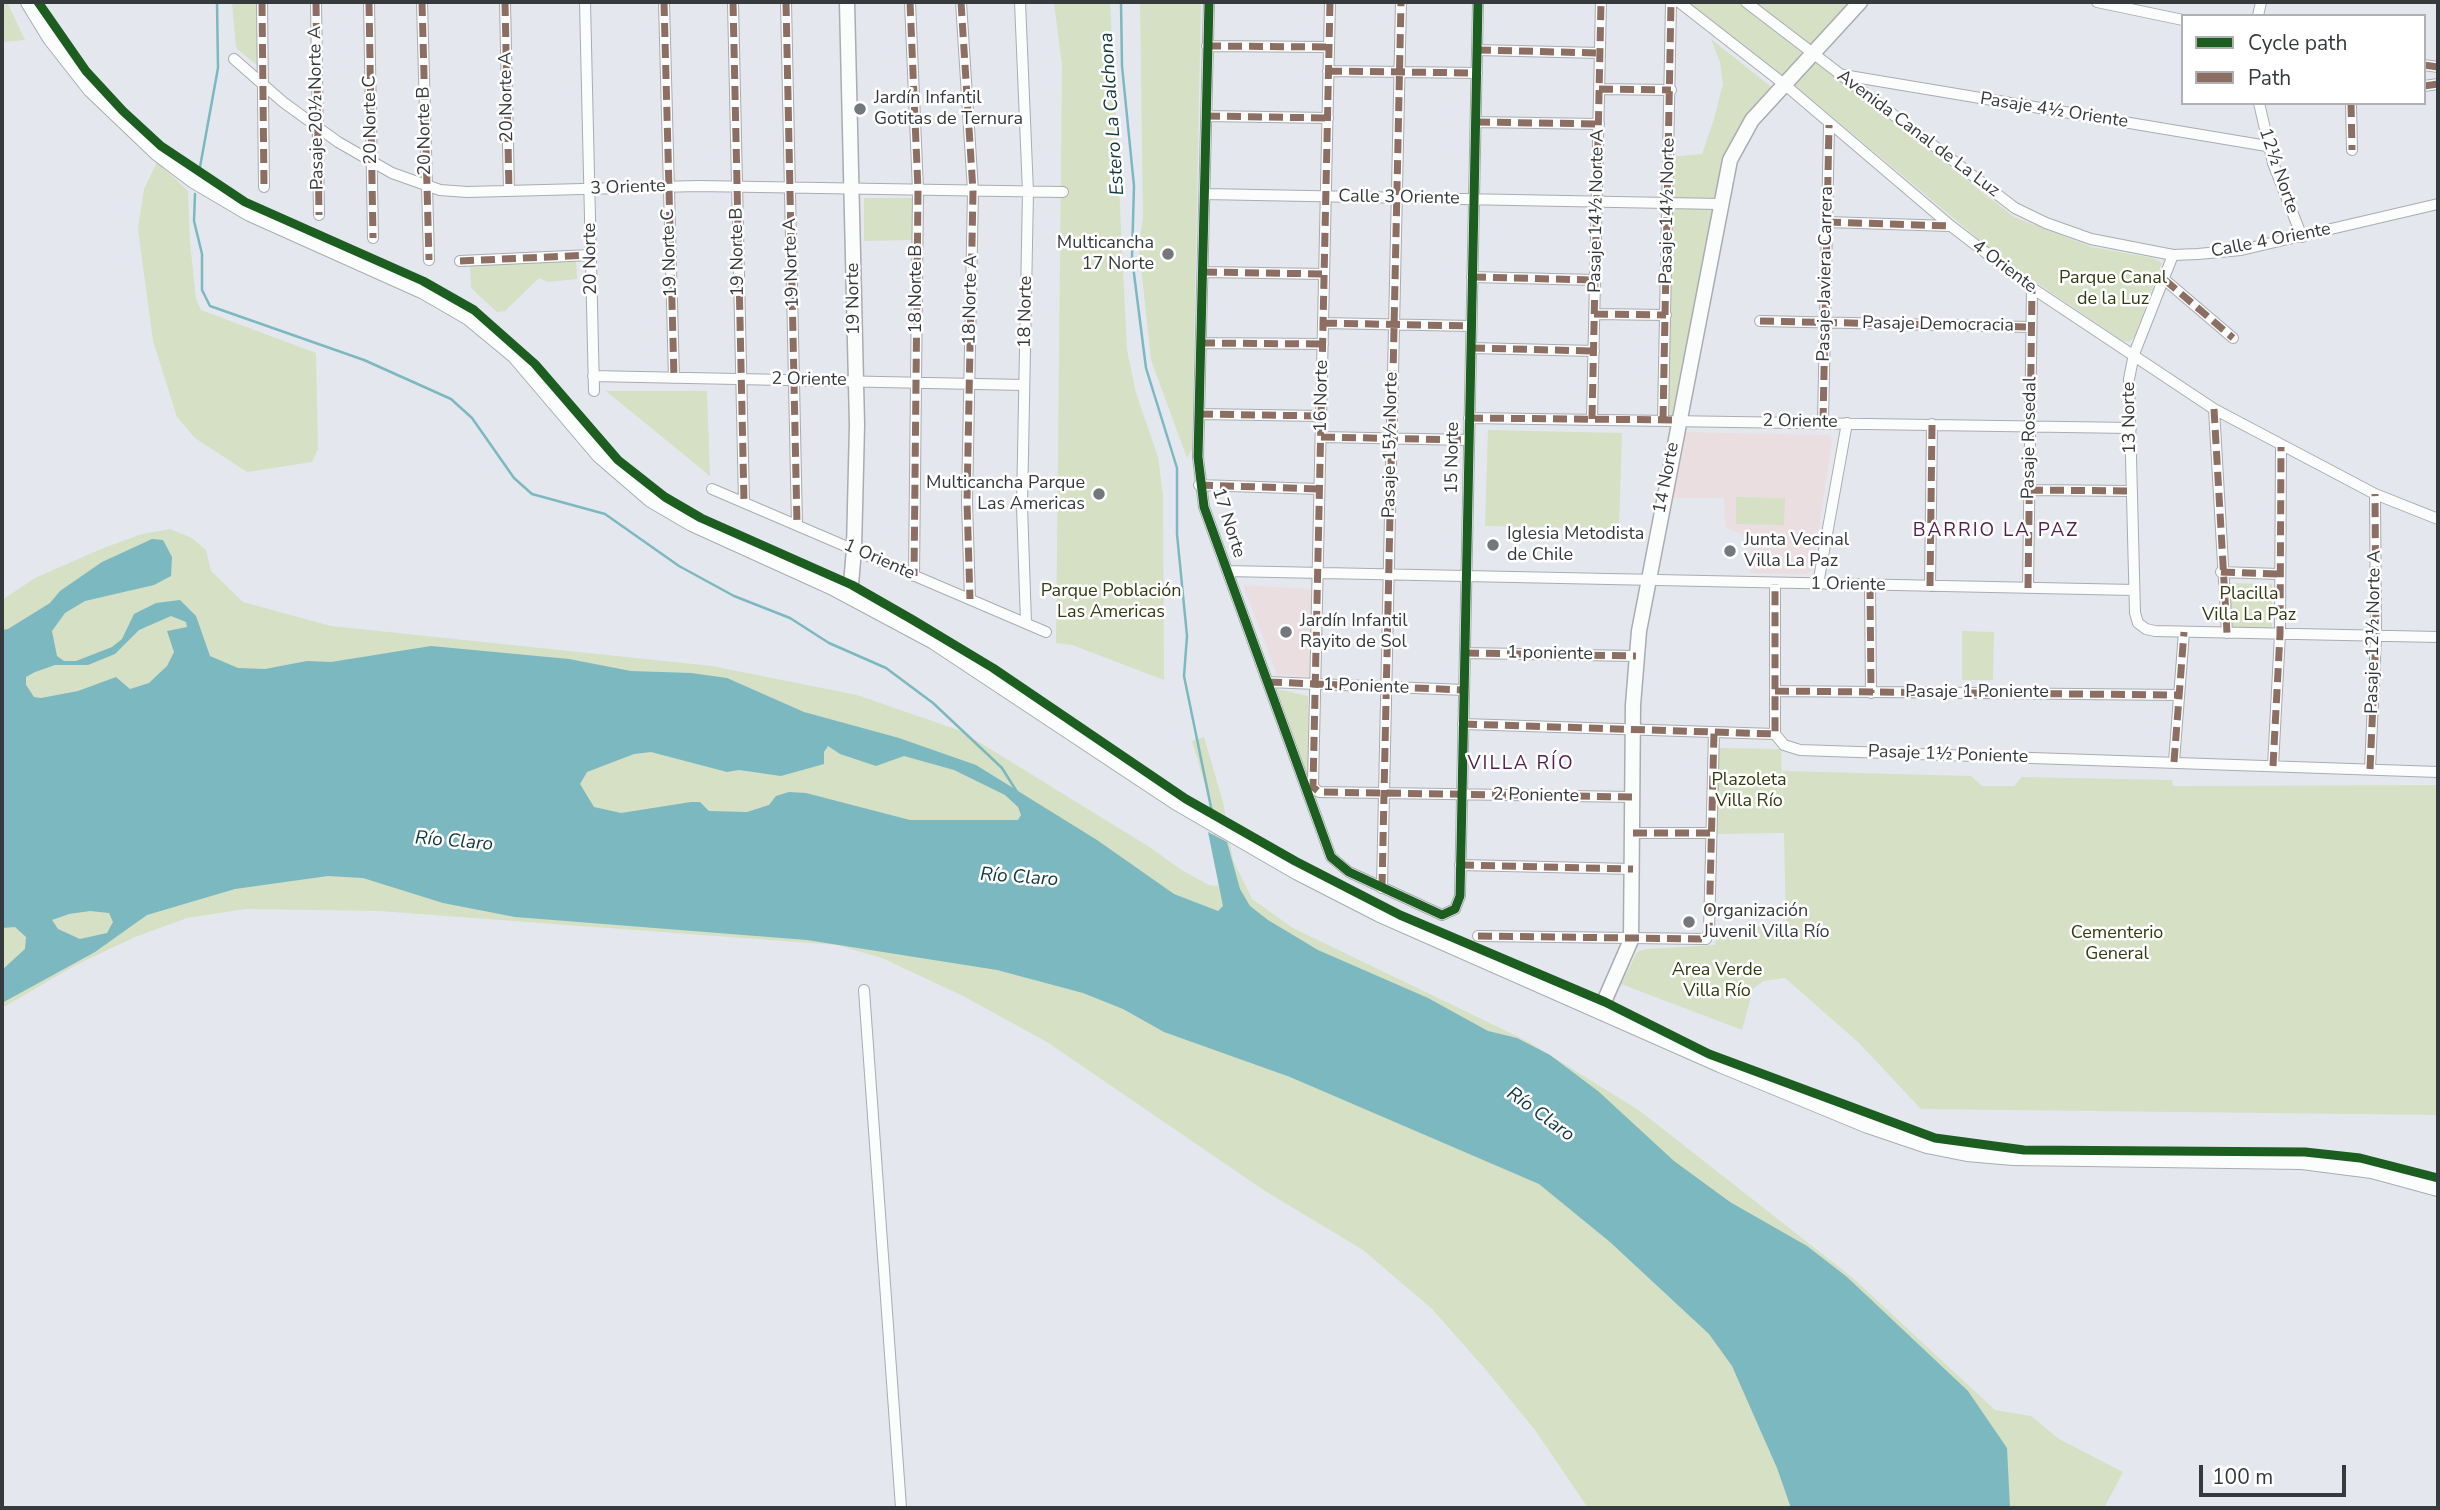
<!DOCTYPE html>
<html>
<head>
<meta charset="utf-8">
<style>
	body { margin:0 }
	#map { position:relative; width:2440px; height:1510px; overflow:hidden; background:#e4e8ee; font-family:"Nunito Sans",sans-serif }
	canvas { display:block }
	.frame { position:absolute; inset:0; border:4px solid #373a3d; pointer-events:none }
	.legend { position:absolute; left:2181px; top:14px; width:245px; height:91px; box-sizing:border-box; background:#fff; border:2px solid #afb0b1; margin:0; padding:9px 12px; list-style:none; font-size:21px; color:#373a3d }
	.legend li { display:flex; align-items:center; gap:14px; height:35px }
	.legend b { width:35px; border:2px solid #afb0b1 }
	.scale { position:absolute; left:2199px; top:1465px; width:147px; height:32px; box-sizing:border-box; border:4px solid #373a3d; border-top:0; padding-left:9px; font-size:21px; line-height:24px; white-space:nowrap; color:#373a3d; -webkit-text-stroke:5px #fff; paint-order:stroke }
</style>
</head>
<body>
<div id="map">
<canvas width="2440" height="1510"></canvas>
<div class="frame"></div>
<ul class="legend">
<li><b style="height:9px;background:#1b5e20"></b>Cycle path</li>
<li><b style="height:9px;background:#8d6e63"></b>Path</li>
</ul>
<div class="scale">100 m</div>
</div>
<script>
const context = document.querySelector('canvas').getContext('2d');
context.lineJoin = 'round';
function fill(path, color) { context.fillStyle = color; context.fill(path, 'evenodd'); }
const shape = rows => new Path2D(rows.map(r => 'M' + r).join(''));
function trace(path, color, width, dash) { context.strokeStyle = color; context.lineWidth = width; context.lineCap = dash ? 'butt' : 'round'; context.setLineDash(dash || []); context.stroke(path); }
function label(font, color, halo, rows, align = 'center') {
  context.font = font + ' "Nunito Sans",sans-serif'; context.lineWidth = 5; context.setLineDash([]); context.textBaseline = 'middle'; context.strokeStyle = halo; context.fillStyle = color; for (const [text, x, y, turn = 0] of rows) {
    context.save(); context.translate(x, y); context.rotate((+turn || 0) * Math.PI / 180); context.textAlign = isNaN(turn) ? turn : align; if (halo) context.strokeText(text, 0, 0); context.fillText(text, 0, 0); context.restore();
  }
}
fill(shape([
	[1686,432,1830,435,1832,441,1813,569,1807,574,1750,573,1751,539,1725,527,1724,498,1673,498],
	[1243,585,1312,589,1309,677,1277,675]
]), '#ebdee1');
fill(shape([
	[2,2,7,2,25,40,2,42],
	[232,2,257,2,259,67,236,48],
	[1054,2,1110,2,1127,350,1136,393,1158,457,1163,495,1164,680,1072,645,1056,643,1062,66],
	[1140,2,1201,2,1192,449,1187,458,1151,360,1139,248,1143,216],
	[1687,2,1852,2,1805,53,2014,217,2092,247,2153,258,2162,263,2134,337,2129,342,2123,341,2006,262,1799,89],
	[1711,39,1779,93,1732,148,1676,417,1666,416,1670,157,1702,154,1713,122,1723,84,1720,62],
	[157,162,188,191,190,242,196,299,201,310,316,353,318,449,312,462,247,472,195,438,177,417,153,341,138,229,144,189],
	[864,198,914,198,914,240,864,241],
	[470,260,576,260,577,279,548,282,539,278,505,311,497,312,471,288],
	[606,391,707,391,710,476],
	[1488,430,1622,433,1619,529,1485,526],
	[1736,497,1785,498,1784,525,1736,524],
	[170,529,192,538,206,550,211,571,243,602,331,626,712,666,857,695,961,731,1151,848,1180,869,1209,885,1219,886,1210,801,1192,741,1204,737,1223,802,1233,860,1252,899,1293,928,1529,1042,1640,1111,1853,1278,1995,1410,2031,1416,2059,1439,2123,1472,2104,1508,1588,1508,1535,1430,1486,1370,1432,1309,1363,1250,1265,1191,1047,1042,963,996,882,958,837,945,379,911,245,909,187,918,135,937,76,965,2,1008,2,600,35,578,101,549,142,534],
	[2225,583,2272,584,2272,628,2226,628],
	[1962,631,1994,632,1993,680,1962,680],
	[1277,689,1308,696,1308,778],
	[1715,748,1781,749,1783,812,1783,771,1971,776,1982,786,2014,786,2022,777,2172,780,2173,786,2438,785,2438,1115,1921,1109,1859,1043,1785,978,1763,981,1753,989,1742,1030,1621,984,1637,952,1646,949,1715,945,1718,926,1786,927,1784,833,1717,834]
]), '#d5e0c4');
fill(shape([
	[152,539,163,540,172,557,171,576,154,585,85,601,65,613,52,631,57,656,64,661,76,661,112,647,122,639,134,614,156,603,180,600,196,616,210,656,238,668,265,669,307,661,331,662,431,646,569,659,631,671,691,673,727,678,804,712,899,738,976,765,1097,840,1174,894,1218,911,1223,906,1208,832,1227,842,1240,889,1250,906,1268,920,1318,950,1428,998,1488,1031,1517,1038,1550,1055,1598,1091,1674,1161,1730,1202,1807,1246,1847,1277,1968,1391,2007,1448,2010,1508,1791,1508,1777,1468,1732,1366,1709,1334,1610,1242,1539,1184,1290,1077,1164,1032,1123,1009,1083,993,997,970,807,940,515,917,443,903,363,878,328,876,235,889,147,915,95,952,2,1003,2,970,25,949,26,937,15,927,2,928,2,630,8,629,50,603,60,591,102,562],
	[171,616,186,622,187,627,167,631,174,652,167,666,149,683,130,689,116,677,78,691,41,698,34,697,26,685,26,677,35,672,55,665,88,665,115,654,139,630],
	[828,746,840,754,876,766,904,756,954,770,1005,795,1018,807,1021,815,1018,820,910,820,806,793,789,792,776,796,769,805,747,812,709,811,700,802,691,802,621,813,594,807,580,784,587,772,634,754,651,752,727,772,739,770,781,776,824,764,824,752],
	[90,911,109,913,113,922,107,933,80,939,58,929,52,920,69,914]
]), '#7cb8c0');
trace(shape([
	[1121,2,1122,66,1134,186,1132,258,1146,368,1177,468,1177,534,1187,636,1184,676,1213,817],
	[200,167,218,68,217,2],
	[195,194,194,221,202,254,202,290,210,306,364,360,451,399,472,418,514,478,532,494,605,514,679,566,734,596,790,618,829,643,886,668,933,703,966,734,1002,768,1017,792]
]), '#7cb8c0', 2.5);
const street = shape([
	[262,2,264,187],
	[316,2,319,215],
	[369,2,373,238],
	[422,2,429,260],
	[505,2,509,191],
	[585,2,594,391],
	[664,2,674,378],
	[733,2,744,502],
	[786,2,797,525],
	[910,2,918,190,914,576],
	[961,2,973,191,967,502,970,599],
	[1020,2,1028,192,1022,506,1026,623],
	[1209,2,1198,457,1204,507,1331,857,1349,872,1442,915,1455,909,1460,896,1478,2],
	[1330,2,1313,787,1319,792,1633,797],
	[1679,2,1784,84,1951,226,2032,288,2214,409,2375,494,2438,519],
	[1746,2,2015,208,2046,223,2091,239,2173,255,2198,254,2241,250,2438,204],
	[2097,2,2183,20],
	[2258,16,2261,2],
	[1207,46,1329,47],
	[1477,50,1600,53],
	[234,59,283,102,338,142,392,173,440,190,467,192,698,186,1063,192],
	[2424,65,2438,67],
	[1328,71,1477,73],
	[1843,75,2267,146],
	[2424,86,2438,84],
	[1599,89,1671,90],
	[2259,103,2273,163,2302,237],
	[2351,103,2352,150],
	[1206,116,1328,118],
	[1476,122,1599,124],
	[1205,194,1719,204],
	[1827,222,1950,226],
	[2173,255,2134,354,2129,379,2135,613,2138,623,2146,629,2155,631,2438,637],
	[460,261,591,255],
	[1203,272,1324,274],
	[1472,277,1595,280],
	[2165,280,2233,338],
	[1594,314,1666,315],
	[1760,321,2031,327],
	[1323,323,1471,326],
	[1201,343,1323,344],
	[1471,348,1594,351],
	[593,376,1024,385],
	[2214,409,2227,633],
	[1199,414,1321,416],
	[1469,418,2131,428],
	[1592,419,1601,2],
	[1663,420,1671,2],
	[1823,422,1829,125],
	[1321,437,1469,440],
	[1199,485,1319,489],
	[712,489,1046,632],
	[2029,490,2132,491],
	[1227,571,2134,590],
	[2221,572,2278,574],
	[1775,584,1775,734],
	[1818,584,1847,423],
	[1870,585,1871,693],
	[1930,586,1932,424],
	[2028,588,2032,288],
	[1465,653,1636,656],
	[1268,682,1464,690],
	[1775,691,2178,695],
	[1463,724,1775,734,1784,745,1800,750,2438,772],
	[2174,762,2184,632],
	[2273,766,2280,634,2281,447],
	[2370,769,2376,636,2375,494],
	[1633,833,1711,833],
	[1460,865,1633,869],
	[1382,888,1401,2],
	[1478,936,1706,939,1709,932,1714,732],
	[864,990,901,1508]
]);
const secondary = shape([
	[847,2,857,425,854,549,850,596],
	[1600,1011,1631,940,1633,705,1639,631,1730,160,1752,120,1860,2]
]);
const primary = shape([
	[29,2,51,38,91,89,157,152,194,180,250,213,424,291,469,317,515,355,600,455,651,499,692,523,833,587,934,641,1177,802,1298,872,1380,914,1720,1064,1868,1125,1927,1145,1967,1153,2013,1157,2302,1161,2372,1170,2438,1188]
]);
trace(street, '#a9acb0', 12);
trace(secondary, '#a9acb0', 17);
trace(primary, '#a9acb0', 18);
trace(street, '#fbfcfc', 10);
trace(secondary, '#fbfcfc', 14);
trace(primary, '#fbfcfc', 16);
trace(shape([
	[262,2,264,187],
	[316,2,319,215],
	[369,2,373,238],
	[422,2,429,260],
	[505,2,509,191],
	[664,2,674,378],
	[733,2,744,502],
	[786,2,797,525],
	[910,2,918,190,914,576],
	[961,2,973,191,967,502,970,599],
	[1330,2,1313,787,1319,792,1633,797],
	[1207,46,1329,47],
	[1477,50,1600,53],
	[2424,65,2438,67],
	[1328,71,1477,73],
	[2424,86,2438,84],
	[1599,89,1671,90],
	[2351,103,2352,150],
	[1206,116,1328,118],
	[1476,122,1599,124],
	[1827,222,1951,226],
	[460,261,591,255],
	[1203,272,1324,274],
	[1472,277,1595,280],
	[2165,280,2233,338],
	[1594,314,1666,315],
	[1760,321,2031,327],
	[1323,323,1471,326],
	[1201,343,1323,344],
	[1471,348,1594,351],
	[2214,409,2227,633],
	[1199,414,1321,416],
	[1469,418,1679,420],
	[1592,419,1601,2],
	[1663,420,1671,2],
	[1823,422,1829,125],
	[1321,437,1469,440],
	[1199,485,1319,489],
	[2029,490,2132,491],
	[2221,572,2278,574],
	[1870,585,1871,693],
	[1930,586,1932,424],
	[2028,588,2032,288],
	[1465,653,1636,656],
	[1268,682,1464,690],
	[1775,691,2178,695],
	[1463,724,1775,734,1775,584],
	[2174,762,2184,632],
	[2273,766,2280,634,2281,447],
	[2370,769,2376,636,2375,494],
	[1633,833,1711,833],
	[1460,865,1633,869],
	[1382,888,1401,2],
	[1478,936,1706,939,1709,932,1714,732]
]), '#8d6e63', 7, [14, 7]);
trace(shape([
	[38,2,86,71,123,111,161,146,245,202,423,281,474,310,535,364,618,460,665,497,701,518,852,585,913,620,993,668,1186,799,1295,861,1400,915,1605,1002,1709,1054,1935,1138,2024,1150,2305,1152,2360,1158,2438,1178],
	[1209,2,1198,457,1204,507,1331,857,1349,872,1442,915,1455,909,1460,896,1478,2]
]), '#1b5e20', 9);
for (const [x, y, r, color] of [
	[860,109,7,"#74777b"],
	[1168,254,7,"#74777b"],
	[1099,494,7,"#74777b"],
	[1493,545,7,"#74777b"],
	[1730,551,7,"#74777b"],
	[1286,632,7,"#74777b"],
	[1689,922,7,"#74777b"]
]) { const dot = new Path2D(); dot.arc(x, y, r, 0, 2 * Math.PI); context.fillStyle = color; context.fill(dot); trace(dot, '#fff', 2.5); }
label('18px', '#373a3d', '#fff', [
	["20 Norte A",507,97,-91],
	["Pasaje 20½ Norte A",317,108,-91],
	["Pasaje 4½ Oriente",2054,111,9],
	["20 Norte C",371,120,-91],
	["20 Norte B",425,131,-91],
	["Avenida Canal de La Luz",1918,134,37],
	["12½ Norte",2278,171,71],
	["3 Oriente",628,188,-2],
	["Calle 3 Oriente",1399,198,1],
	["Pasaje 14½ Norte A",1597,211,-89],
	["Pasaje 14½ Norte",1668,211,-89],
	["Calle 4 Oriente",2271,241,-11],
	["19 Norte B",738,252,-91],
	["19 Norte C",670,253,-92],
	["20 Norte",591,259,-91],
	["19 Norte A",792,263,-92],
	["4 Oriente",2004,267,37],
	["Pasaje Javiera Carrera",1826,274,-89],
	["18 Norte B",917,289,-90],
	["19 Norte",854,299,-91],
	["18 Norte A",971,300,-89],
	["18 Norte",1026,312,-89],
	["Pasaje Democracia",1938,325,1],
	["2 Oriente",809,380,1],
	["16 Norte",1322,396,-89],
	["13 Norte",2130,418,-91],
	["2 Oriente",1800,422,1],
	["Pasaje Rosedal",2030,438,-89],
	["Pasaje 15½ Norte",1391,445,-89],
	["15 Norte",1453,458,-89],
	["14 Norte",1667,478,-79],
	["17 Norte",1228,523,72],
	["1 Oriente",879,560,24],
	["1 Oriente",1848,585,1],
	["Pasaje 12½ Norte A",2374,632,-89],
	["1 poniente",1550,654,1],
	["1 Poniente",1366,687,2],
	["Pasaje 1 Poniente",1977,693],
	["Pasaje 1½ Poniente",1948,755,2],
	["2 Poniente",1536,796,1]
]);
label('18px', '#373a3d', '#fff', [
	["Jardín Infantil",874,99],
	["Gotitas de Ternura",874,120],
	["Multicancha",1154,244,"right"],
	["17 Norte",1154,265,"right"],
	["Multicancha Parque",1085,484,"right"],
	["Las Americas",1085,505,"right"],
	["Iglesia Metodista",1507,535],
	["de Chile",1507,556],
	["Junta Vecinal",1744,541],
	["Villa La Paz",1744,562],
	["Jardín Infantil",1300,622],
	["Rayito de Sol",1300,643],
	["Organización",1703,912],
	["Juvenil Villa Río",1703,933]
], 'left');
label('18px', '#323c10', '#fff', [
	["Parque Canal",2113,279],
	["de la Luz",2113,300],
	["Parque Población",1111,592],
	["Las Americas",1111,613],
	["Placilla",2249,595],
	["Villa La Paz",2249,616],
	["Plazoleta",1749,781],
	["Villa Río",1749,802],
	["Cementerio",2117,934],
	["General",2117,955],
	["Area Verde",1717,971],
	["Villa Río",1717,992]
]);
label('italic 19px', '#123a3e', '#fff', [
	["Estero La Calchona",1113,114,-94],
	["Río Claro",454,842,5],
	["Río Claro",1019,878,4],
	["Río Claro",1540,1115,36]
]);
context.letterSpacing = '2px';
label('19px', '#521e4d', '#fff', [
	["BARRIO LA PAZ",1996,531],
	["VILLA RÍO",1521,764]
]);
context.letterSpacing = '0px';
</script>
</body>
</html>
